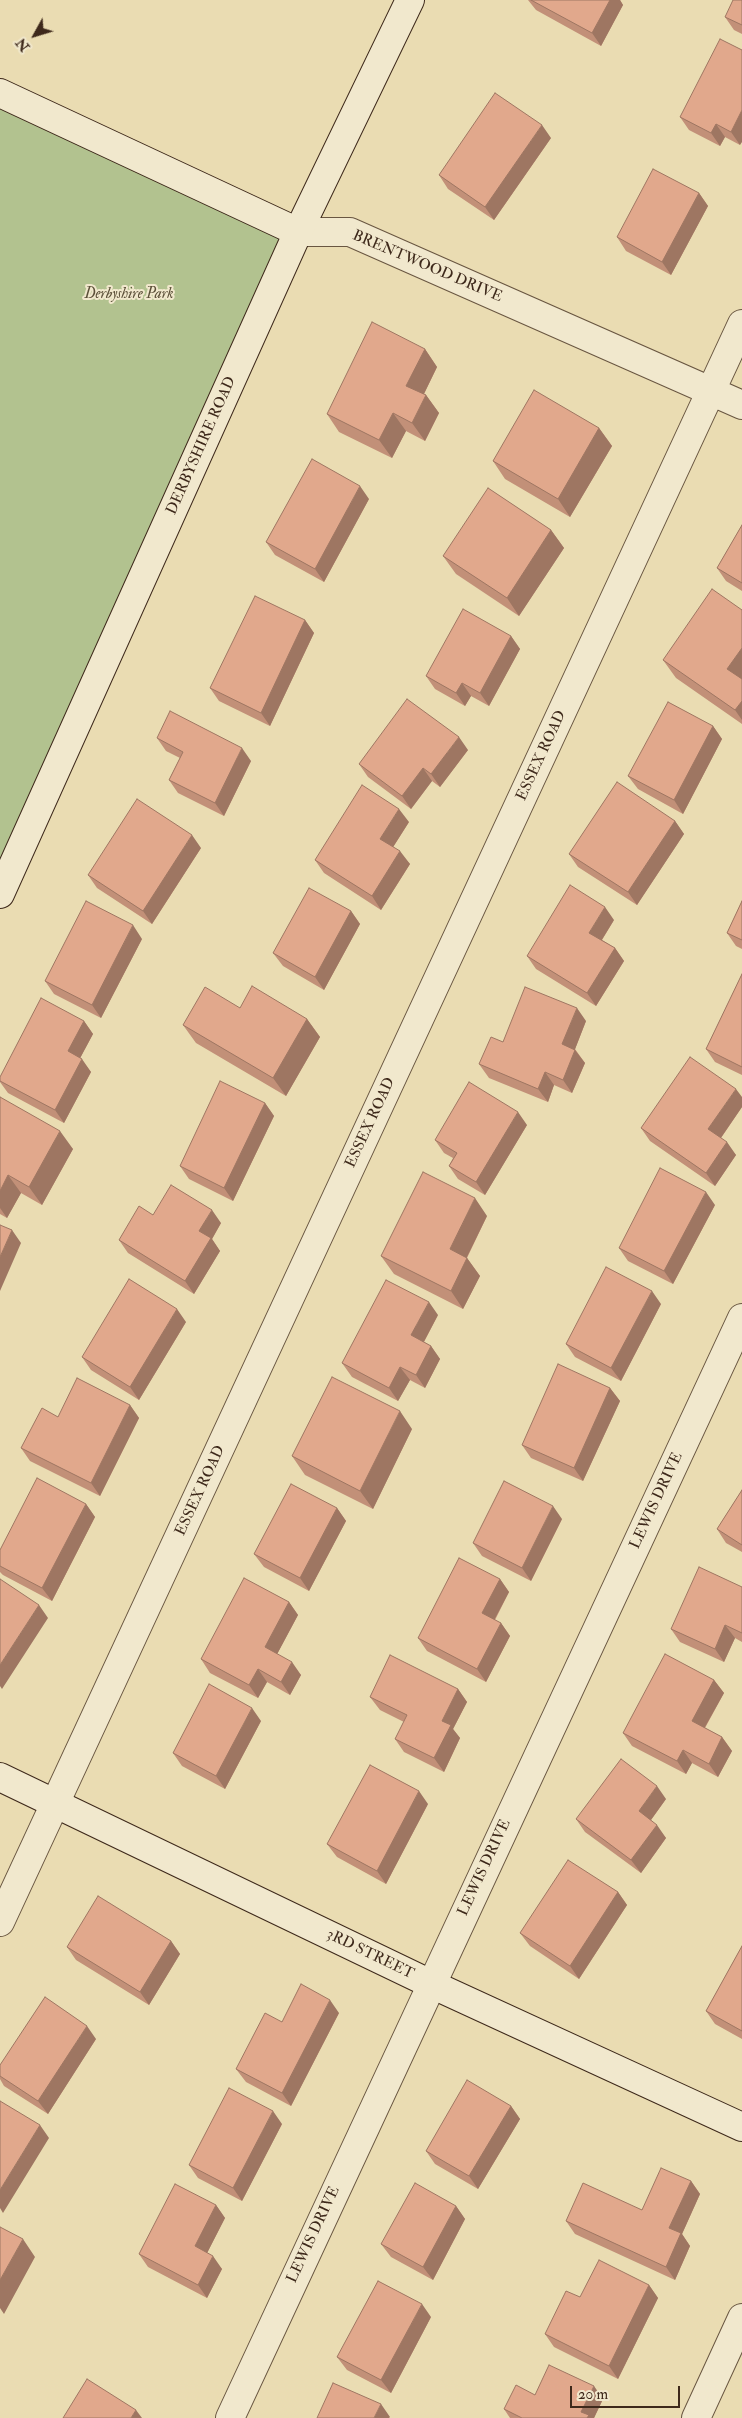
<!DOCTYPE html>
<html>
<head>
<meta charset="utf-8">
<style>
	body { margin:0 }
	#map { position:relative; width:742px; height:2418px; overflow:hidden; background:#eadcb2; font-family:"IM FELL Double Pica",serif }
	canvas { display:block }
	.north { position:absolute; left:10px; top:10px; width:50px; height:50px; -webkit-text-stroke:4px #f1e8cd; paint-order:stroke; rotate:231deg; font-size:14px; font-weight:700; line-height:20px; text-align:center; color:#3e291b }
	.north::after { content:''; display:block; margin:auto; width:18px; height:22px; background:#3e291b; clip-path:polygon(50% 0,100% 100%,50% 72%,0 100%) }
	.scale { position:absolute; left:570px; top:2386px; width:110px; height:22px; box-sizing:border-box; border:2px solid #3e291b; border-top:0; padding-left:6px; font-size:15px; line-height:18px; white-space:nowrap; color:#3e291b; -webkit-text-stroke:4px #f1e8cd; paint-order:stroke }
</style>
</head>
<body>
<div id="map">
<canvas width="742" height="2418"></canvas>
<div class="north">N</div>
<div class="scale">20 m</div>
</div>
<script>
const context = document.querySelector('canvas').getContext('2d');
context.lineJoin = 'round';
function fill(path, color) { context.fillStyle = color; context.fill(path, 'evenodd'); }
const shape = rows => new Path2D(rows.map(r => 'M' + r).join(''));
function trace(path, color, width, dash) { context.strokeStyle = color; context.lineWidth = width; context.lineCap = dash ? 'butt' : 'round'; context.setLineDash(dash || []); context.stroke(path); }
function label(font, color, halo, rows, align = 'center') {
  context.font = font + ' "IM FELL Double Pica",serif'; context.lineWidth = 4; context.setLineDash([]); context.textBaseline = 'middle'; context.strokeStyle = halo; context.fillStyle = color; for (const [text, x, y, turn = 0] of rows) {
    context.save(); context.translate(x, y); context.rotate((+turn || 0) * Math.PI / 180); context.textAlign = isNaN(turn) ? turn : align; if (halo) context.strokeText(text, 0, 0); context.fillText(text, 0, 0); context.restore();
  }
}
fill(shape([
	[0,93,298,232,0,894]
]), '#b2c28f');
const street = shape([
	[298,232,350,232,742,405],
	[0,1922,742,324],
	[230,2418,742,1318],
	[696,2418,742,2318]
]);
const secondary = shape([
	[0,93,298,232],
	[0,894,298,232,410,0],
	[0,1777,431,1984,742,2127]
]);
trace(street, '#695641', 30);
trace(secondary, '#3e291b', 30);
trace(street, '#f1e8cd', 28);
trace(secondary, '#f1e8cd', 28);
fill(shape([
	[528,0,620,0,623,5,601,46,536,10],
	[742,0,742,34,734,30,725,17],
	[742,50,740,145,725,137,720,146,689,130,680,117],
	[551,138,494,220,448,189,439,175],
	[699,193,708,206,671,275,626,251,617,237],
	[425,349,437,367,424,394,426,395,439,413,425,441,406,431,392,458,339,432,327,414],
	[599,428,612,446,570,517,505,479,493,461],
	[369,499,324,582,275,555,266,542],
	[742,525,742,591,726,581,717,568],
	[551,530,564,548,519,616,456,574,443,556],
	[742,610,742,724,676,678,663,660],
	[305,620,314,633,270,726,219,701,210,688],
	[511,636,520,649,489,706,471,696,465,706,435,689,426,676],
	[713,726,722,739,683,814,638,789,628,776],
	[157,738,251,761,224,816,178,793,169,780,180,758,166,751],
	[468,750,440,787,432,781,411,809,368,777,359,764],
	[675,821,684,834,637,905,578,867,569,854],
	[409,822,393,847,410,864,381,910,324,873,315,860],
	[201,848,152,924,97,888,88,875],
	[742,901,742,949,736,946,727,933],
	[351,911,360,924,324,990,283,966,273,953],
	[614,920,602,940,615,948,624,961,596,1006,536,969,527,956],
	[142,939,101,1018,54,994,45,981],
	[742,974,742,1075,715,1062,706,1049],
	[240,1008,307,1019,320,1037,286,1096,196,1043,183,1025],
	[84,1021,93,1034,80,1058,91,1072,64,1123,8,1093,0,1082,0,1081],
	[586,1021,575,1049,585,1063,572,1093,554,1085,548,1102,489,1078,479,1064,503,1042],
	[0,1097,73,1149,42,1205,21,1193,7,1218,0,1214],
	[265,1103,274,1116,233,1201,189,1179,180,1166],
	[742,1107,721,1138,736,1155,715,1186,650,1141,641,1128],
	[527,1125,485,1195,458,1179,449,1166,453,1158,444,1153,435,1140],
	[715,1205,673,1284,628,1261,619,1248],
	[153,1215,221,1223,212,1239,220,1251,194,1294,128,1253,119,1240],
	[487,1216,467,1258,480,1276,463,1309,394,1274,381,1256],
	[661,1304,621,1381,575,1357,566,1344],
	[438,1315,424,1342,431,1346,440,1359,425,1388,410,1380,398,1401,352,1377,342,1363],
	[186,1322,139,1400,91,1370,82,1357],
	[610,1388,620,1401,583,1481,531,1458,522,1445],
	[130,1405,139,1418,100,1496,30,1461,21,1448],
	[412,1429,373,1509,305,1475,292,1456],
	[742,1490,742,1552,726,1543,717,1529],
	[86,1504,95,1517,52,1601,3,1575,0,1572,0,1550],
	[337,1508,346,1521,309,1591,264,1567,254,1554],
	[562,1519,531,1581,482,1556,473,1543],
	[500,1579,509,1592,495,1620,501,1623,510,1636,486,1682,427,1651,418,1638],
	[742,1587,742,1642,735,1638,724,1662,680,1642,671,1629],
	[289,1602,298,1615,277,1654,301,1675,290,1695,267,1682,258,1698,210,1673,201,1659],
	[714,1680,724,1693,705,1728,722,1737,732,1751,718,1777,692,1763,686,1774,632,1746,623,1733],
	[458,1689,467,1702,453,1729,460,1738,444,1772,404,1752,395,1739,404,1722,380,1710,370,1697],
	[261,1721,225,1789,182,1766,173,1753],
	[666,1799,651,1820,666,1838,641,1873,585,1832,576,1819],
	[428,1804,386,1884,337,1857,327,1844],
	[618,1892,627,1905,579,1979,530,1946,520,1933],
	[171,1941,180,1954,149,2005,76,1960,67,1947],
	[742,1946,742,2039,715,2024,706,2011],
	[339,2013,291,2106,246,2082,236,2069,282,2022],
	[96,2039,48,2114,4,2086,0,2079,0,2065],
	[511,2106,520,2119,478,2189,435,2164,426,2151],
	[282,2124,242,2201,198,2178,189,2165],
	[691,2181,700,2194,682,2234,690,2246,675,2280,575,2234,566,2221,642,2210],
	[216,2205,225,2218,207,2253,222,2269,207,2298,148,2267,139,2254],
	[456,2206,465,2219,433,2280,391,2257,381,2244],
	[649,2285,658,2298,618,2379,554,2347,545,2334,580,2297],
	[431,2317,391,2393,347,2370,337,2357],
	[535,2395,603,2399,594,2418,510,2418,504,2409]
]), '#c29078');
fill(shape([
	[610,0,620,0,623,5,601,46,592,33],
	[742,110,742,142,740,145,731,132],
	[716,124,725,137,720,146,711,133],
	[542,125,551,138,494,220,485,207],
	[699,193,708,206,671,275,662,262],
	[425,349,437,367,419,404,406,386],
	[426,395,439,413,425,441,412,423],
	[393,413,406,431,392,458,379,440],
	[599,428,612,446,570,517,558,499],
	[360,486,369,499,324,582,315,569],
	[551,530,564,548,519,616,507,598],
	[305,620,314,633,270,726,261,713],
	[511,636,520,649,489,706,480,693],
	[742,648,742,684,727,669],
	[462,683,471,696,465,706,456,693],
	[742,701,742,720,735,710],
	[713,726,722,739,683,814,674,800],
	[459,737,468,750,440,787,431,774],
	[242,748,251,761,224,816,215,803],
	[423,768,432,781,411,809,402,796],
	[399,809,409,822,390,852,380,839],
	[675,821,684,834,637,905,628,892],
	[192,835,201,848,152,924,143,911],
	[400,851,410,864,381,910,372,896],
	[605,907,614,920,598,946,589,933],
	[351,911,360,924,324,990,315,977],
	[133,925,142,939,101,1018,92,1005],
	[615,948,624,961,596,1006,587,993],
	[577,1008,586,1021,572,1057,562,1044],
	[307,1019,320,1037,286,1096,273,1078],
	[84,1021,93,1034,77,1064,68,1051],
	[575,1050,585,1063,572,1093,563,1080],
	[82,1059,91,1072,64,1123,55,1110],
	[545,1072,554,1085,548,1102,538,1089],
	[736,1089,742,1097,742,1107,718,1142,708,1129],
	[265,1103,274,1116,233,1201,224,1188],
	[518,1112,527,1125,485,1195,476,1182],
	[60,1131,73,1149,42,1205,29,1187],
	[727,1142,736,1155,715,1186,706,1173],
	[8,1175,21,1193,7,1218,0,1208,0,1191],
	[706,1192,715,1205,673,1284,664,1271],
	[475,1198,487,1216,462,1267,450,1249],
	[212,1210,221,1223,212,1239,220,1251,194,1294,185,1281,199,1231],
	[12,1230,21,1243,0,1291,0,1257],
	[467,1258,480,1276,463,1309,451,1291],
	[652,1291,661,1304,621,1381,611,1368],
	[429,1302,438,1315,420,1349,411,1335],
	[177,1309,186,1322,139,1400,130,1387],
	[431,1346,440,1359,425,1388,416,1375],
	[400,1367,410,1380,398,1401,389,1388],
	[610,1388,620,1401,583,1481,574,1468],
	[130,1405,139,1418,100,1496,91,1483],
	[400,1411,412,1429,373,1509,360,1491],
	[86,1504,95,1517,52,1601,42,1588],
	[553,1506,562,1519,531,1581,522,1568],
	[337,1508,346,1521,309,1591,300,1578],
	[500,1579,509,1592,491,1626,482,1613],
	[289,1602,298,1615,274,1660,265,1647],
	[39,1605,48,1618,2,1689,0,1686,0,1665],
	[501,1623,510,1636,486,1682,477,1669],
	[725,1625,735,1638,724,1662,715,1649],
	[292,1662,301,1675,290,1695,281,1682],
	[258,1669,267,1682,258,1698,249,1685],
	[714,1680,724,1693,701,1734,692,1721],
	[458,1689,467,1702,453,1729,460,1738,444,1772,434,1758,442,1721],
	[252,1708,261,1721,225,1789,216,1776],
	[722,1737,732,1751,718,1777,709,1764],
	[683,1750,692,1763,686,1774,677,1761],
	[657,1786,666,1799,648,1824,639,1811],
	[419,1791,428,1804,386,1884,377,1871],
	[657,1825,666,1838,641,1873,631,1860],
	[618,1892,627,1905,579,1979,570,1966],
	[171,1941,180,1954,149,2005,140,1992],
	[330,2000,339,2013,291,2106,282,2093],
	[87,2026,96,2039,48,2114,38,2101],
	[511,2106,520,2119,478,2189,469,2176],
	[273,2111,282,2124,242,2201,233,2188],
	[40,2125,49,2138,3,2213,0,2208,0,2190],
	[691,2181,700,2194,682,2234,690,2246,675,2280,666,2267,669,2228],
	[216,2205,225,2218,204,2259,195,2246],
	[456,2206,465,2219,433,2280,423,2267],
	[23,2239,35,2257,4,2314,0,2308,0,2280],
	[213,2256,222,2269,207,2298,198,2285],
	[649,2285,658,2298,618,2379,609,2366],
	[422,2304,431,2317,391,2393,381,2380],
	[594,2386,603,2399,594,2418,586,2418,581,2412],
	[381,2404,390,2417,389,2418,374,2418],
	[136,2410,142,2418,131,2418]
]), '#9e7662');
const building = shape([
	[531,0,610,0,592,33,531,0],
	[733,0,742,0,742,25,725,17,733,0],
	[720,39,742,50,742,110,731,132,716,124,711,133,680,117,720,39],
	[495,93,542,125,485,207,439,175,495,93],
	[653,169,699,193,662,262,617,237,653,169],
	[372,322,425,349,406,386,426,395,412,423,393,413,379,440,327,414,372,322],
	[534,390,599,428,558,499,493,461,534,390],
	[312,459,360,486,315,569,266,542,312,459],
	[488,488,551,530,507,598,443,556,488,488],
	[742,525,742,583,717,568,742,525],
	[712,589,742,610,742,648,727,669,742,679,742,701,735,710,663,660,712,589],
	[255,596,305,620,261,713,210,688,255,596],
	[463,609,511,636,480,693,462,683,456,693,426,676,463,609],
	[407,699,459,737,431,774,423,768,402,796,359,764,407,699],
	[668,702,713,726,674,800,628,776,668,702],
	[170,711,242,748,215,803,169,780,183,752,157,738,170,711],
	[617,782,675,821,628,892,569,854,617,782],
	[362,785,399,809,380,839,400,851,372,896,315,860,362,785],
	[137,799,192,835,143,911,88,875,137,799],
	[570,885,605,907,589,933,615,948,587,993,527,956,570,885],
	[309,888,351,911,315,977,273,953,309,888],
	[86,901,133,925,92,1005,45,981,86,901],
	[742,901,742,940,727,933,742,901],
	[742,974,742,1067,706,1049,742,974],
	[252,986,307,1019,273,1078,183,1025,205,987,240,1008,252,986],
	[525,987,577,1008,562,1044,575,1050,563,1080,545,1072,538,1089,479,1064,491,1037,503,1042,525,987],
	[41,998,84,1021,68,1051,82,1059,55,1110,0,1081,0,1077,41,998],
	[690,1057,736,1089,708,1129,727,1142,706,1173,641,1128,690,1057],
	[220,1081,265,1103,224,1188,180,1166,220,1081],
	[469,1082,518,1112,476,1182,449,1166,457,1153,435,1140,469,1082],
	[0,1097,60,1131,29,1187,8,1175,0,1191,0,1097],
	[660,1168,706,1192,664,1271,619,1248,660,1168],
	[423,1172,475,1198,450,1249,467,1258,451,1291,381,1256,423,1172],
	[171,1185,212,1210,199,1231,211,1238,185,1281,119,1240,139,1206,153,1215,171,1185],
	[0,1225,12,1230,0,1257,0,1225],
	[606,1267,652,1291,611,1368,566,1344,606,1267],
	[129,1279,177,1309,130,1387,82,1357,129,1279],
	[386,1280,429,1302,411,1335,431,1346,416,1375,400,1367,389,1388,342,1363,386,1280],
	[558,1364,610,1388,574,1468,522,1445,558,1364],
	[332,1377,400,1411,360,1491,292,1456,332,1377],
	[77,1378,130,1405,91,1483,21,1448,42,1408,58,1417,77,1378],
	[37,1478,86,1504,42,1588,0,1566,0,1550,37,1478],
	[504,1481,553,1506,522,1568,473,1543,504,1481],
	[291,1484,337,1508,300,1578,254,1554,291,1484],
	[742,1490,742,1545,717,1529,742,1490],
	[459,1558,500,1579,482,1613,501,1623,477,1669,418,1638,459,1558],
	[699,1567,742,1587,742,1633,725,1625,715,1649,671,1629,699,1567],
	[244,1578,289,1602,265,1647,292,1662,281,1682,258,1669,249,1685,201,1659,244,1578],
	[0,1579,39,1605,0,1665,0,1579],
	[665,1654,714,1680,692,1721,722,1737,709,1764,683,1750,677,1761,623,1733,665,1654],
	[390,1655,458,1689,442,1721,451,1725,434,1758,395,1739,407,1715,370,1697,390,1655],
	[209,1684,252,1708,216,1776,173,1753,209,1684],
	[621,1759,657,1786,639,1811,657,1825,631,1860,576,1819,621,1759],
	[370,1765,419,1791,377,1871,327,1844,370,1765],
	[568,1860,618,1892,570,1966,520,1933,568,1860],
	[98,1896,171,1941,140,1992,67,1947,98,1896],
	[742,1946,742,2031,706,2011,742,1946],
	[301,1984,330,2000,282,2093,236,2069,265,2013,282,2022,301,1984],
	[45,1997,87,2026,38,2101,0,2076,0,2065,45,1997],
	[467,2080,511,2106,469,2176,426,2151,467,2080],
	[229,2088,273,2111,233,2188,189,2165,229,2088],
	[0,2101,40,2125,0,2190,0,2101],
	[661,2168,691,2181,669,2228,681,2233,666,2267,566,2221,583,2183,642,2210,661,2168],
	[415,2183,456,2206,423,2267,381,2244,415,2183],
	[175,2184,216,2205,195,2246,213,2256,198,2285,139,2254,175,2184],
	[0,2227,23,2239,0,2280,0,2227],
	[599,2260,649,2285,609,2366,545,2334,566,2291,580,2297,599,2260],
	[378,2281,422,2304,381,2380,337,2357,378,2281],
	[549,2365,594,2386,581,2412,589,2415,587,2418,522,2418,504,2409,516,2385,535,2395,549,2365],
	[87,2379,136,2410,131,2418,63,2418,87,2379],
	[333,2383,381,2404,374,2418,317,2418,333,2383]
]);
fill(building, '#e1a88c');
trace(building, '#9e7662', 1);
label('15px', '#3e291b', '#f1e8cd', [
	["BRENTWOOD DRIVE",427,267,23],
	["DERBYSHIRE ROAD",202,446,-66],
	["ESSEX ROAD",542,756,-65],
	["ESSEX ROAD",371,1123,-65],
	["ESSEX ROAD",201,1491,-65],
	["LEWIS DRIVE",657,1501,-65],
	["LEWIS DRIVE",485,1868,-65],
	["3RD STREET",370,1955,26],
	["LEWIS DRIVE",314,2235,-65]
]);
label('italic 15px', '#5b4f38', '#f1e8cd', [
	["Derbyshire Park",129,295]
]);
</script>
</body>
</html>
